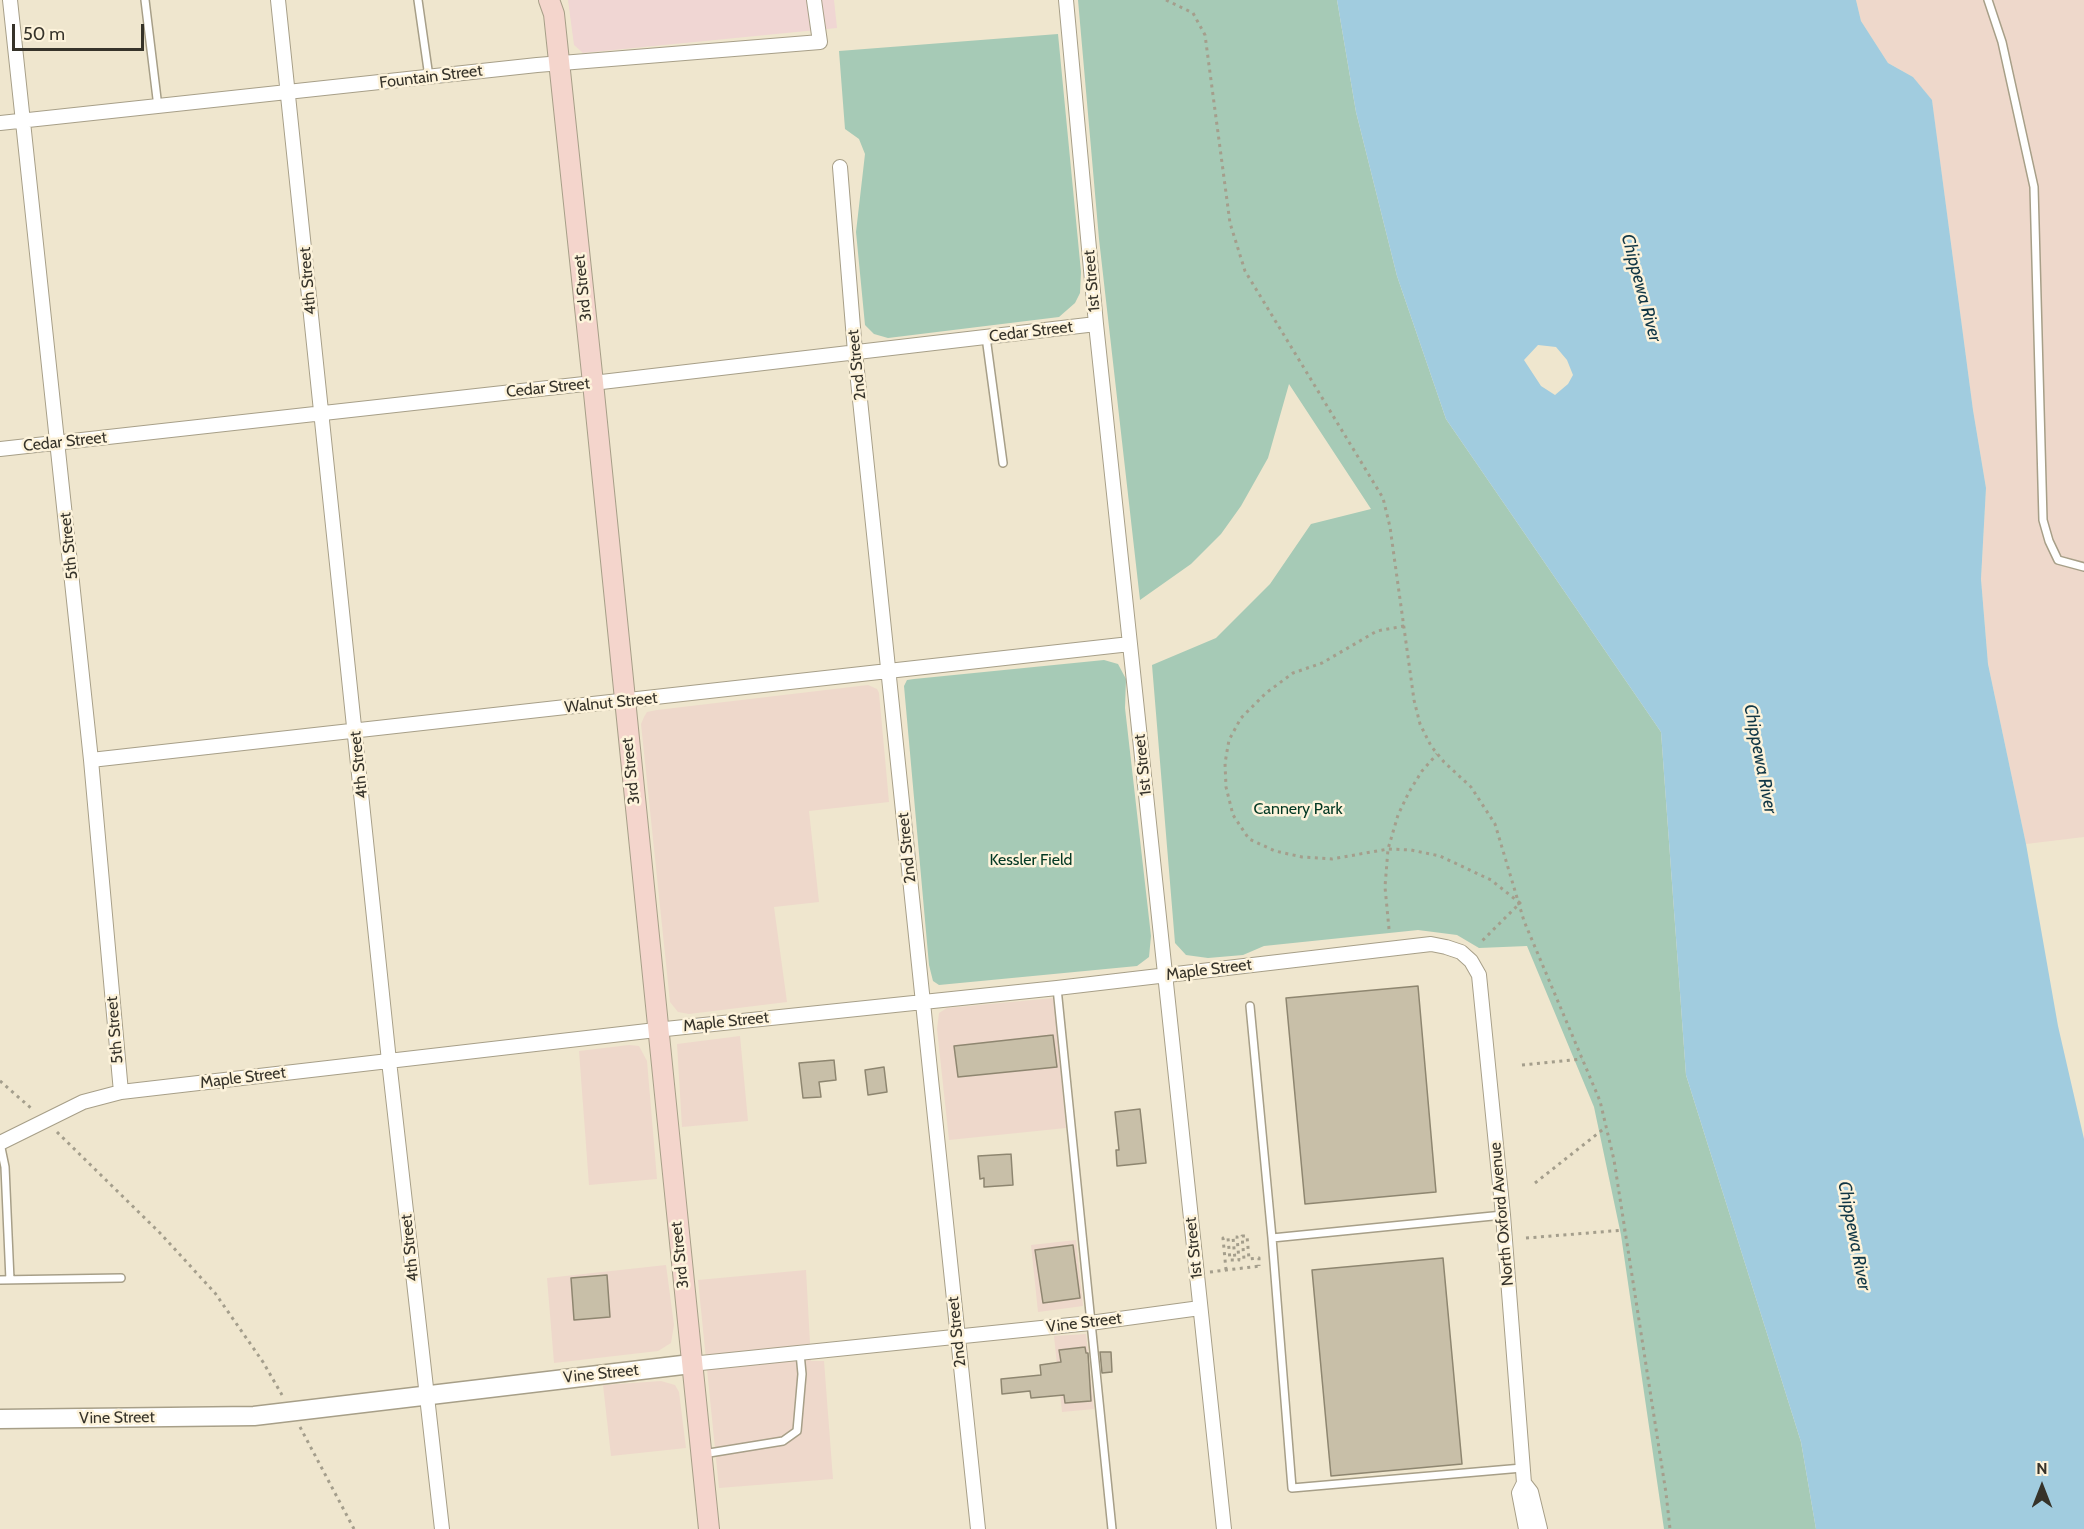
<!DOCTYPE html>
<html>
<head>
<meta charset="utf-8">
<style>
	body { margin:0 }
	#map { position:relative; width:2084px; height:1529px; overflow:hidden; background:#efe6ce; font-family:Cabin,sans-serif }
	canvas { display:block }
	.north { position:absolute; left:2012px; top:1457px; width:60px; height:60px; -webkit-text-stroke:4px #fdf3db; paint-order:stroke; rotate:0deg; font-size:16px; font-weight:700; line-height:24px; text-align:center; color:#36332a }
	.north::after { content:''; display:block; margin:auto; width:21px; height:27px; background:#36332a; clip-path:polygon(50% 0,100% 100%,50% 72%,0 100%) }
	.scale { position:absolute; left:12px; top:24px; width:132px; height:27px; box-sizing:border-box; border:3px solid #36332a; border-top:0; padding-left:8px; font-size:18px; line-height:21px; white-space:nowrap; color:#36332a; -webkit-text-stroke:4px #fdf3db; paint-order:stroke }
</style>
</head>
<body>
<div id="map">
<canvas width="2084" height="1529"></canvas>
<div class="north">N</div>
<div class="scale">50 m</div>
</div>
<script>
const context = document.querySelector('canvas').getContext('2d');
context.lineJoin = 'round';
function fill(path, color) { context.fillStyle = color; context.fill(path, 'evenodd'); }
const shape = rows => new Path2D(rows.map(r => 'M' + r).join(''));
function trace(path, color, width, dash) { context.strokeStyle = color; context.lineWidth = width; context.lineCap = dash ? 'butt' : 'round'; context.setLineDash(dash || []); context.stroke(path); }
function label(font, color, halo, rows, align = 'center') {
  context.font = font + ' Cabin,sans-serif'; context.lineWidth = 5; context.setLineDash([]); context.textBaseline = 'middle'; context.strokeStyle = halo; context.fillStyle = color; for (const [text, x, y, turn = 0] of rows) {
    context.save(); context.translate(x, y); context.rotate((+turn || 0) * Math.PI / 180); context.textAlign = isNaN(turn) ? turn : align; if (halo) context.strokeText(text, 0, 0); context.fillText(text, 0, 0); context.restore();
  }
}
fill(shape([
	[1856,0,2084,0,2084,837,2026,844,1988,664,1981,579,1986,488,1973,410,1932,101,1913,77,1888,63,1861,21],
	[868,685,877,689,879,693,889,802,809,811,819,902,774,907,787,1002,689,1014,678,1012,670,1002,641,724,644,717,647,712,657,710],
	[1054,998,1066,1128,949,1140,937,1029,939,1013,947,1008],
	[740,1036,748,1121,682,1127,677,1044],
	[629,1045,639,1046,647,1061,657,1179,589,1185,579,1051],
	[1076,1240,1083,1306,1038,1312,1031,1245],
	[666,1265,674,1325,671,1343,658,1351,554,1363,547,1278],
	[806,1270,811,1361,824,1361,833,1479,719,1488,698,1280],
	[1086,1334,1094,1409,1062,1412,1054,1336],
	[661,1381,675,1385,679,1392,686,1448,611,1456,603,1385]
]), '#eed8cb');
fill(shape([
	[568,0,834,0,837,28,583,53,574,45]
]), '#f0d6d3');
fill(shape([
	[1078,0,1337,0,1356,112,1397,276,1446,419,1661,732,1686,1075,1801,1442,1816,1529,1664,1529,1621,1235,1594,1107,1527,946,1479,948,1457,935,1418,930,1264,946,1243,955,1208,958,1186,955,1175,943,1152,665,1216,638,1270,584,1311,524,1371,509,1289,384,1268,458,1241,506,1221,534,1191,564,1140,600,1099,239],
	[1058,34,1081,272,1080,293,1075,303,1059,317,888,338,874,334,865,325,856,232,865,154,859,139,845,129,839,51],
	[1104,660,1118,664,1126,679,1125,708,1151,936,1149,957,1137,966,939,985,933,981,929,965,904,686,907,680,914,679]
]), '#a6cab6');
fill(shape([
	[1337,0,1856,0,1861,21,1888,63,1913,77,1932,100,1973,410,1986,488,1981,579,1988,664,2026,844,2058,1026,2084,1139,2084,1529,1816,1529,1801,1442,1686,1075,1661,732,1446,419,1397,276,1356,112],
	[1538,345,1556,347,1567,360,1573,375,1568,384,1555,395,1541,386,1524,360]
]), '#a1ccdf');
const building = shape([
	[1418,986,1436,1192,1305,1204,1286,998,1418,986],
	[1053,1035,1057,1067,958,1077,954,1046,1053,1035],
	[834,1060,836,1080,819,1082,821,1097,803,1098,799,1063,834,1060],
	[884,1067,887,1092,868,1095,865,1070,884,1067],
	[1140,1109,1146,1163,1117,1166,1116,1150,1119,1150,1115,1112,1140,1109],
	[1011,1154,1013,1185,984,1187,984,1178,980,1179,978,1156,1011,1154],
	[1073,1245,1080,1298,1043,1303,1035,1250,1073,1245],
	[1443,1258,1462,1464,1331,1476,1312,1270,1443,1258],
	[607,1275,610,1317,574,1320,571,1278,607,1275],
	[1085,1347,1086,1353,1088,1353,1091,1401,1065,1403,1064,1395,1031,1398,1030,1391,1002,1394,1001,1379,1041,1375,1040,1365,1061,1362,1059,1350,1085,1347],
	[1100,1352,1111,1352,1112,1372,1102,1373,1100,1352]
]);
fill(building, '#c8bfa8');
trace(building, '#8e8670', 1.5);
const service = shape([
	[145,0,158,107],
	[418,0,429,77],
	[1988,0,2002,42,2034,187,2043,520,2049,541,2058,560,2084,567],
	[986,337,1003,463],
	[1057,988,1112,1529],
	[1250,1006,1272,1238,1503,1215],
	[0,1143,5,1167,10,1280],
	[1272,1238,1292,1488,1522,1468],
	[0,1280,121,1278],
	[703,1454,783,1441,797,1431,802,1374,800,1353]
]);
const minor = shape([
	[10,0,91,760,121,1092],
	[278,0,389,1061,442,1529],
	[1066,0,1096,324,1224,1529],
	[0,123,537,65,820,42,814,0],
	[840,167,855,352,978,1529],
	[0,449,593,383,1096,324],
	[91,760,1130,644],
	[0,1143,83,1102,121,1092,656,1030,1057,988,1431,944,1446,947,1461,952,1471,961,1479,975,1503,1215,1524,1483,1519,1493,1526,1529],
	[691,1364,1090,1323,1200,1308],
	[1524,1483,1531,1492,1540,1529]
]);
const tertiary = shape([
	[0,1419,254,1416,691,1364]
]);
const secondary = shape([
	[549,0,554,14,593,383,709,1529]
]);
trace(service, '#a79f88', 10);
trace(minor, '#a79f88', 16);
trace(tertiary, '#a79f88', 21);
trace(secondary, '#a79f88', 22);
trace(shape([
	[1166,0,1193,13,1205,35,1230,223,1245,271,1383,498,1390,527,1414,700,1420,724,1431,746,1444,762,1471,787,1495,824,1524,921,1600,1101,1614,1160,1666,1493,1670,1529],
	[1404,626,1377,631,1322,663,1293,673,1266,693,1241,718,1229,740,1225,763,1226,787,1233,815,1249,839,1275,851,1302,857,1332,859,1388,849,1411,850,1440,856,1491,880,1520,903,1480,943],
	[1389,929,1385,887,1388,849,1398,815,1409,792,1422,771,1437,754],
	[1522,1065,1582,1059],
	[0,1081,32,1109],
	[57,1132,160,1233,215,1293,263,1362,282,1395],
	[1535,1183,1606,1127],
	[1526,1238,1625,1230],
	[1226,1270,1223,1238,1228,1238,1230,1260,1235,1260,1233,1237,1237,1237,1239,1260,1244,1259,1242,1236,1247,1236,1249,1259,1259,1258,1259,1266],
	[1210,1272,1260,1266],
	[300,1427,354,1529]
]), '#a49e8c', 3, [3, 4.5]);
trace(service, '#fff', 7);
trace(minor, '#fff', 14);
trace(tertiary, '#fff', 18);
trace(secondary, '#f4d5cc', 20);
label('16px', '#36332a', '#fdf3db', [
	["Fountain Street",431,77,-7],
	["4th Street",308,281,-95],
	["1st Street",1092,281,-95],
	["3rd Street",583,288,-96],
	["Cedar Street",1031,332,-7],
	["2nd Street",857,365,-96],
	["Cedar Street",548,388,-6],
	["Cedar Street",65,442,-6],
	["5th Street",69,546,-96],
	["Walnut Street",611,703,-6],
	["4th Street",359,765,-96],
	["1st Street",1143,765,-96],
	["3rd Street",631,771,-96],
	["2nd Street",907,848,-96],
	["Maple Street",1209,970,-7],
	["Maple Street",726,1022,-6],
	["5th Street",115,1030,-95],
	["Maple Street",243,1078,-7],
	["North Oxford Avenue",1502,1214,-95],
	["4th Street",410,1248,-96],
	["1st Street",1194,1248,-96],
	["3rd Street",680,1255,-96],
	["Vine Street",1084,1323,-7],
	["2nd Street",957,1332,-96],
	["Vine Street",601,1374,-6],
	["Vine Street",117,1418,-1]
]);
label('16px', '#033924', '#fdf3db', [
	["Cannery Park",1298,809],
	["Kessler Field",1031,860]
]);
label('italic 18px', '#103645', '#fdf3db', [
	["Chippewa River",1641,288,75],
	["Chippewa River",1760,759,79],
	["Chippewa River",1854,1236,79]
]);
</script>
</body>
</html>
